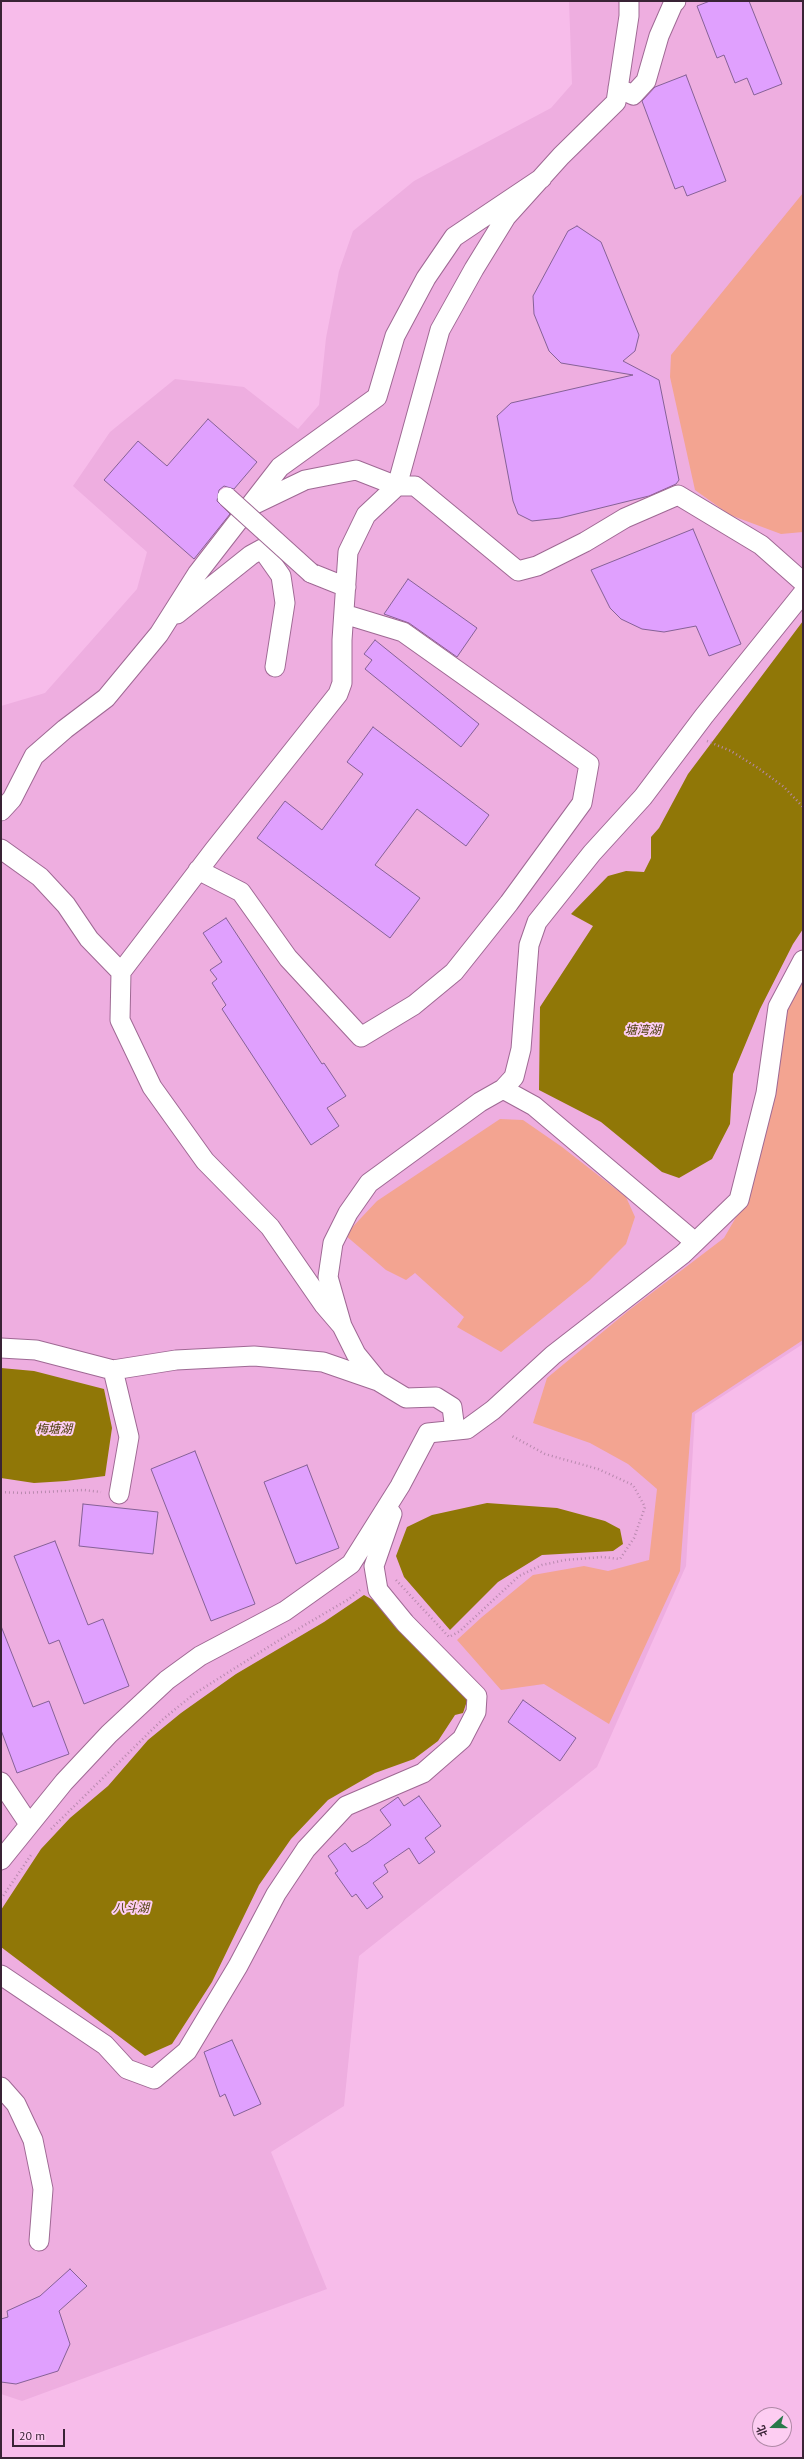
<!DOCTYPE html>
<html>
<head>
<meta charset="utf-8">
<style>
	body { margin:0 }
	#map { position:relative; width:804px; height:2459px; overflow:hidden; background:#f7bcea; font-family:"PT Sans","Noto Sans SC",sans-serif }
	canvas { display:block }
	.frame { position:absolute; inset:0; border:2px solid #392335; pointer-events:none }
	.north { position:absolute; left:752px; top:2407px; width:40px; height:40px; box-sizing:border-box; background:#fdcdf2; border:1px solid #af89a6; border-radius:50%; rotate:249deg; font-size:11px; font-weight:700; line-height:16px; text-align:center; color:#392335 }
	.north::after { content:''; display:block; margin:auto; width:14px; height:18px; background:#27794a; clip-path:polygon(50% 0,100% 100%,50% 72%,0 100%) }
	.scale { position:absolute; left:12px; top:2429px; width:53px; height:18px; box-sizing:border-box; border:2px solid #392335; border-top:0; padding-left:5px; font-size:12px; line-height:14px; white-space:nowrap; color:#392335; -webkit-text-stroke:3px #fdcdf2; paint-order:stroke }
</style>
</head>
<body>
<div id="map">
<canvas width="804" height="2459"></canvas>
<div class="frame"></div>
<div class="north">北</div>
<div class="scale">20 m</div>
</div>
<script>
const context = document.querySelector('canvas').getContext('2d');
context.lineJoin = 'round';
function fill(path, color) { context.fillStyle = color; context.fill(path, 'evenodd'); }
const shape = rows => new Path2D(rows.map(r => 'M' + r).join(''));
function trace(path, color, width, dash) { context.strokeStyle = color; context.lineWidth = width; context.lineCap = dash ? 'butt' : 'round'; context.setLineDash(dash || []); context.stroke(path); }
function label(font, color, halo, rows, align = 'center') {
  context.font = font + ' "PT Sans","Noto Sans SC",sans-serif'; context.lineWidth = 4; context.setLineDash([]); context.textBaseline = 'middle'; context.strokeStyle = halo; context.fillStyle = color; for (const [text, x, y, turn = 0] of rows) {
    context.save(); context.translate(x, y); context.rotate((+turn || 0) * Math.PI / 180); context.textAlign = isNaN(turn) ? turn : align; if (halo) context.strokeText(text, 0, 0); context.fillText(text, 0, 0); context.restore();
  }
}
fill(shape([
	[569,1,803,1,803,1344,695,1414,686,1566,597,1767,359,1956,344,2106,271,2152,327,2289,22,2401,1,2394,1,706,45,693,137,589,147,552,73,486,110,432,175,379,244,387,298,429,319,405,326,338,339,271,353,231,414,181,551,108,572,84]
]), '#eeaee0');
fill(shape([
	[803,193,803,532,781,534,730,515,695,490,670,377,671,355],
	[803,974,803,1340,692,1413,680,1571,609,1724,544,1684,501,1690,457,1640,482,1617,533,1575,584,1566,608,1571,649,1560,657,1489,628,1464,590,1443,533,1423,547,1378,628,1311,724,1238,746,1200,766,1134,785,1003],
	[500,1119,523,1120,562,1147,626,1197,635,1217,626,1244,590,1280,501,1352,457,1327,464,1317,415,1273,406,1280,386,1270,345,1235,377,1201]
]), '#f3a491');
fill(shape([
	[803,621,803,929,793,944,760,1009,733,1074,730,1124,712,1159,679,1178,662,1172,601,1122,539,1090,540,1007,593,926,571,914,608,876,626,871,644,872,651,858,651,837,659,828,688,774],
	[1,1368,34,1371,104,1389,112,1428,105,1476,66,1481,34,1483,1,1478],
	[487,1503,557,1508,605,1521,620,1529,623,1544,613,1551,542,1555,498,1582,450,1630,404,1577,396,1556,407,1527,432,1515],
	[364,1595,373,1600,423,1648,468,1698,463,1713,455,1715,438,1741,414,1759,375,1773,328,1800,291,1839,259,1885,212,1982,172,2044,145,2056,1,1947,1,1910,41,1849,70,1818,108,1786,148,1740,181,1713,236,1674,324,1622]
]), '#907707');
const building = shape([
	[710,1,749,1,782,84,754,95,747,78,735,83,724,55,717,58,697,6,710,1],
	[686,75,726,181,687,196,683,186,675,189,642,101,655,87,686,75],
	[577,226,601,242,639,335,635,351,623,361,659,380,679,480,676,484,649,496,560,518,532,521,518,514,513,501,497,416,511,403,633,375,561,363,549,351,534,314,533,296,568,231,577,226],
	[208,419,257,462,234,489,224,486,219,490,217,501,230,514,194,559,104,480,138,441,167,466,208,419],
	[693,529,741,644,709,656,696,626,664,632,642,629,621,619,610,608,591,570,693,529],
	[408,579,477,628,457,657,409,623,384,614,408,579],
	[375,640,479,724,461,747,365,669,372,660,364,654,375,640],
	[373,727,489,815,466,846,417,809,375,865,420,898,390,938,257,838,285,801,322,830,363,774,347,762,373,727],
	[226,918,322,1064,324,1063,346,1096,327,1108,339,1126,311,1145,222,1009,226,1005,212,983,217,979,210,970,222,962,203,933,226,918],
	[195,1451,255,1604,211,1621,151,1469,195,1451],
	[307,1465,339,1548,296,1564,264,1482,307,1465],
	[83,1504,158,1512,153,1554,79,1546,83,1504],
	[55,1541,88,1625,103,1619,129,1686,84,1704,59,1640,49,1644,14,1556,55,1541],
	[1,1626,33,1707,49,1701,69,1754,17,1773,1,1730,1,1626],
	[523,1700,576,1738,560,1761,508,1722,523,1700],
	[419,1796,441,1826,425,1838,435,1852,419,1864,409,1848,384,1865,388,1872,373,1883,383,1897,367,1909,356,1894,352,1897,335,1873,338,1871,328,1856,345,1843,352,1852,367,1843,391,1825,380,1810,398,1797,404,1806,419,1796],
	[232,2040,261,2104,234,2116,225,2094,220,2097,204,2052,232,2040],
	[70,2269,87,2286,59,2311,70,2344,58,2371,16,2384,1,2382,1,2319,8,2317,7,2311,40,2296,70,2269]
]);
fill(building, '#e0a0fe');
trace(building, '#866297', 1);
const minor = shape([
	[618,88,633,95,646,81,659,36,673,4,676,1],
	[253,505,305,480,356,470,397,486,440,330,474,269,506,217,561,156,616,102,629,16,629,1],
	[311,573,346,587],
	[177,614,251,555,262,549,281,576,285,603,275,667],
	[1,811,12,799,34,756,65,729,106,698,159,634,197,574,280,467,377,397,395,336,426,278,454,237,542,178],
	[1,849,40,877,66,905,89,939,121,972],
	[198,870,241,892,288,958,361,1037,414,1005,454,972,509,903,582,803,589,764,403,632,344,614],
	[503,1089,514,1077,521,1049,529,945,537,922,592,853,643,797,704,716,803,593],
	[342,1326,324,1305,270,1227,205,1161,152,1087,120,1020,121,972,214,850,338,694,342,683,342,640,348,552,366,515,397,486,415,486,518,571,537,566,585,542,625,518,678,495,761,545,803,582],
	[1,1348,36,1350,113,1370,129,1437,119,1494],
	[113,1370,176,1360,254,1356,323,1362,378,1381],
	[455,1430,452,1407,436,1397,406,1398,378,1381,356,1354,342,1326,328,1277,333,1243,348,1213,369,1183,480,1102,503,1089,534,1106,695,1242],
	[1,1782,29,1824],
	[1,1860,64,1782,109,1734,167,1680,200,1656,285,1611,351,1564,400,1486,428,1433,467,1429,493,1410,553,1355,683,1254,739,1200,766,1093,778,1007,803,960],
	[1,1975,105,2045,127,2069,154,2079,187,2051,238,1966,276,1894,306,1849,346,1806,423,1773,462,1739,476,1712,477,1696,405,1623,378,1590,374,1566,392,1514],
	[1,2087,16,2104,33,2140,43,2189,39,2241]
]);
trace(minor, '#9f6994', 21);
trace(shape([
	[707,741,731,751,758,768,784,787,803,807],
	[1,1492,22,1493,84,1490,101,1492],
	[396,1580,449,1637,460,1631,519,1576,542,1565,565,1560,602,1557,620,1559,634,1538,645,1507,633,1485,598,1469,545,1454,512,1436],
	[51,1829,162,1720,194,1694,281,1639,349,1599,360,1590],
	[1,1899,31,1855]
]), '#b889ae', 2.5, [1, 3]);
trace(minor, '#fff', 19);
const minorBridge = shape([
	[227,497,311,573]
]);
trace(minorBridge, '#9f6994', 21, []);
trace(minorBridge, '#fff', 19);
label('italic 12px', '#4c3f09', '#fdcdf2', [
	["塘湾湖",643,1031],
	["梅塘湖",54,1430],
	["八斗湖",131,1909]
]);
</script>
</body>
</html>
